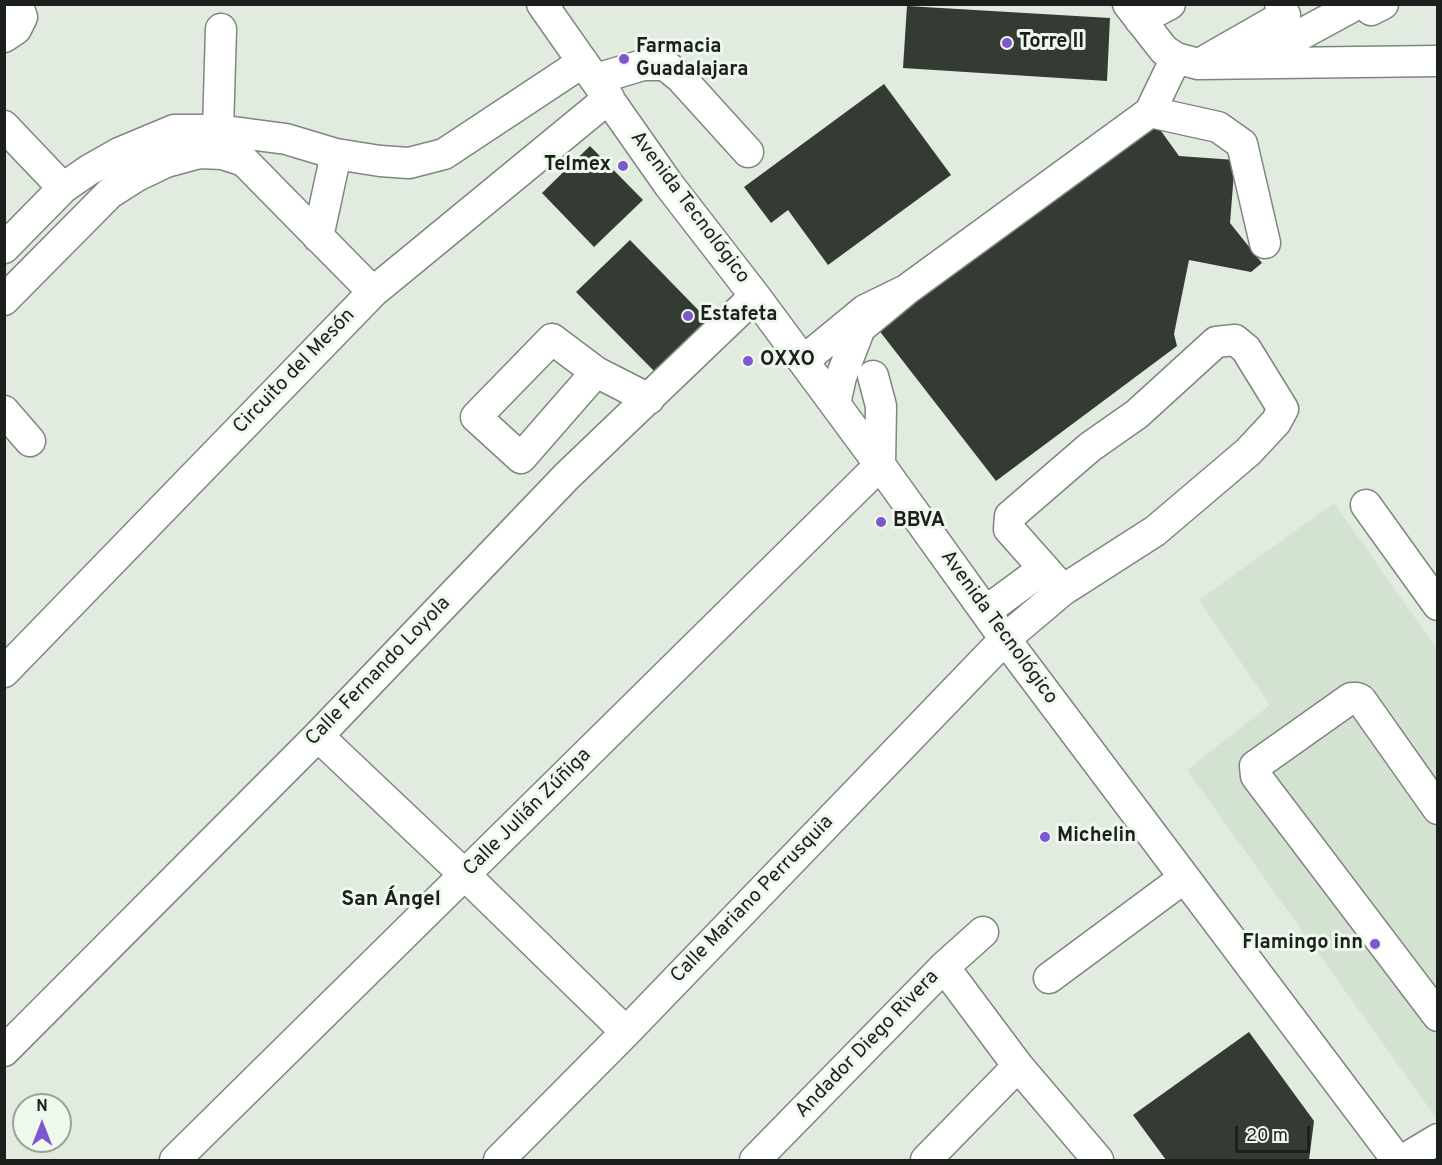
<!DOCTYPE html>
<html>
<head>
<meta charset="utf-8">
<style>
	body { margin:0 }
	#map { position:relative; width:1442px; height:1165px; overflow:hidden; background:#e1ebe0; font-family:Overpass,sans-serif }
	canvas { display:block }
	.frame { position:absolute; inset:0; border:6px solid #1c201c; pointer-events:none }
	.north { position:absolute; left:12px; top:1093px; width:60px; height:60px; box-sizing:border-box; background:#eef8ed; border:2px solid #9aa299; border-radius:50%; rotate:0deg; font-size:16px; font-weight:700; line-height:24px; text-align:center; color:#1c201c }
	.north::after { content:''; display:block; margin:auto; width:21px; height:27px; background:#7d56d0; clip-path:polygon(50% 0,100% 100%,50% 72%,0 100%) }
	.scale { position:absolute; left:1235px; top:1126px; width:75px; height:27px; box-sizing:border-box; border:3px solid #1c201c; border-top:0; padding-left:8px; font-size:18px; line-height:21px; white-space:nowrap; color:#1c201c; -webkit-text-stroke:4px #eef8ed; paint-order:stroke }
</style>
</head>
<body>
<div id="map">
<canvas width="1442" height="1165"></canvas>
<div class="frame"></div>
<div class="north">N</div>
<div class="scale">20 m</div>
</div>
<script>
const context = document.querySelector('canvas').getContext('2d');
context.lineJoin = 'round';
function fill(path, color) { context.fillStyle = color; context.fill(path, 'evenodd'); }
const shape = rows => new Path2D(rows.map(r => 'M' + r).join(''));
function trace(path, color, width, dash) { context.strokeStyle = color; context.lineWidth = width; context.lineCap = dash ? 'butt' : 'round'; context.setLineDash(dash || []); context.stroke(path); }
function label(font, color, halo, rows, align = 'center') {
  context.font = font + ' Overpass,sans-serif'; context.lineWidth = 6; context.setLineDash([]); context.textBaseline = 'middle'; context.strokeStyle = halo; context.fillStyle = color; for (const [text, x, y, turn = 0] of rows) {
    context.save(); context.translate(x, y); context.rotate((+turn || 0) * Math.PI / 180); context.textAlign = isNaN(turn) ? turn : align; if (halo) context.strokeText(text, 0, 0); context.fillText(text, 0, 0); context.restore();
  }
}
fill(shape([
	[1334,503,1437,649,1437,1119,1187,770,1270,705,1199,600]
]), '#d3e2d1');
fill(shape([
	[907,6,1110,18,1107,81,903,68],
	[884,84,951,175,828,265,788,210,771,223,744,187],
	[1156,124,1179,156,1235,160,1230,223,1262,263,1251,272,1189,260,1174,334,1177,346,996,481,871,320],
	[590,146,643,200,594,247,542,193],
	[630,240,708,320,655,372,576,292],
	[1249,1032,1314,1121,1309,1160,1166,1160,1133,1115]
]), '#343b33');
const minor = shape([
	[542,4,669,185,755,296,880,465,1005,639,1397,1160],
	[1128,4,1164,50,1176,58,1198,64,1438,61],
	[1371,10,1383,4],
	[1140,20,1170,4],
	[4,37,16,29,22,17,17,4],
	[1252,61,1357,4],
	[1201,63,1285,15,1280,4],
	[596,79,643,65,665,65,680,77,748,152],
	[1150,112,1218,127,1242,144,1265,243],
	[4,126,63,188],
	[218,130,221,29],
	[318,237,336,154],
	[4,248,63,188,89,170,119,153,174,130,218,130,286,139,336,154,380,161,409,163,444,154,583,62],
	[906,290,1150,112,1176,58],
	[4,300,110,193,135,177,166,162,199,153,223,154,244,161,373,292],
	[803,361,865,310,906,290,860,328,841,377,835,404],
	[596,372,521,458,476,417,552,339,596,372,649,399],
	[4,411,30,441],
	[1366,505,1438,605],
	[986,611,1043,569],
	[4,672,373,292,609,98],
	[318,736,466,876,626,1032],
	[1438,809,1361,700,1357,698,1351,698,1255,766,1256,776,1438,1016],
	[944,967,1018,1066,1098,1160],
	[1049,978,1184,878],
	[4,1051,318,736,567,476,755,296],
	[175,1160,880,465,881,406,873,376],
	[499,1160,626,1032,1005,639,1063,590,1155,531,1248,452,1276,422,1283,409,1246,349,1235,340,1216,342,1137,414,1090,447,1010,516,1009,529,1063,590],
	[755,1160,944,967,983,932],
	[926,1160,1018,1066],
	[1403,1160,1438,1139]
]);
trace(minor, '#7e877d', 33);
trace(minor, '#fff', 30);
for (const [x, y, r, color] of [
	[1007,43,6,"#7d56d0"],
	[624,59,6,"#7d56d0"],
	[623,166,6,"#7d56d0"],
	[688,316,6,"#7d56d0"],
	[748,361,6,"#7d56d0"],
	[881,522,6,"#7d56d0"],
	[1045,837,6,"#7d56d0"],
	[1375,944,6,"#7d56d0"]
]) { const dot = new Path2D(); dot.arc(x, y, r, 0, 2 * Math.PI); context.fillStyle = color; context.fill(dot); trace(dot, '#eef8ed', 2); }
label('bold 20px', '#1c201c', '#eef8ed', [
	["Torre II",1019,43],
	["Farmacia",636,48],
	["Guadalajara",636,71],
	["Telmex",611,166,"right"],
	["Estafeta",700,316],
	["OXXO",760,361],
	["BBVA",893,522],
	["Michelin",1057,837],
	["Flamingo inn",1363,944,"right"]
], 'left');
label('20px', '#1c201c', '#eef8ed', [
	["Avenida Tecnológico",689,208,53],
	["Circuito del Mesón",295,372,-46],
	["Avenida Tecnológico",998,628,54],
	["Calle Fernando Loyola",379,672,-46],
	["Calle Julián Zúñiga",528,813,-45],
	["Calle Mariano Perrusquia",753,900,-46],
	["Andador Diego Rivera",868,1045,-46]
]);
label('bold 21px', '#1c201c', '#eef8ed', [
	["San Ángel",391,901]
]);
</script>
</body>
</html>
